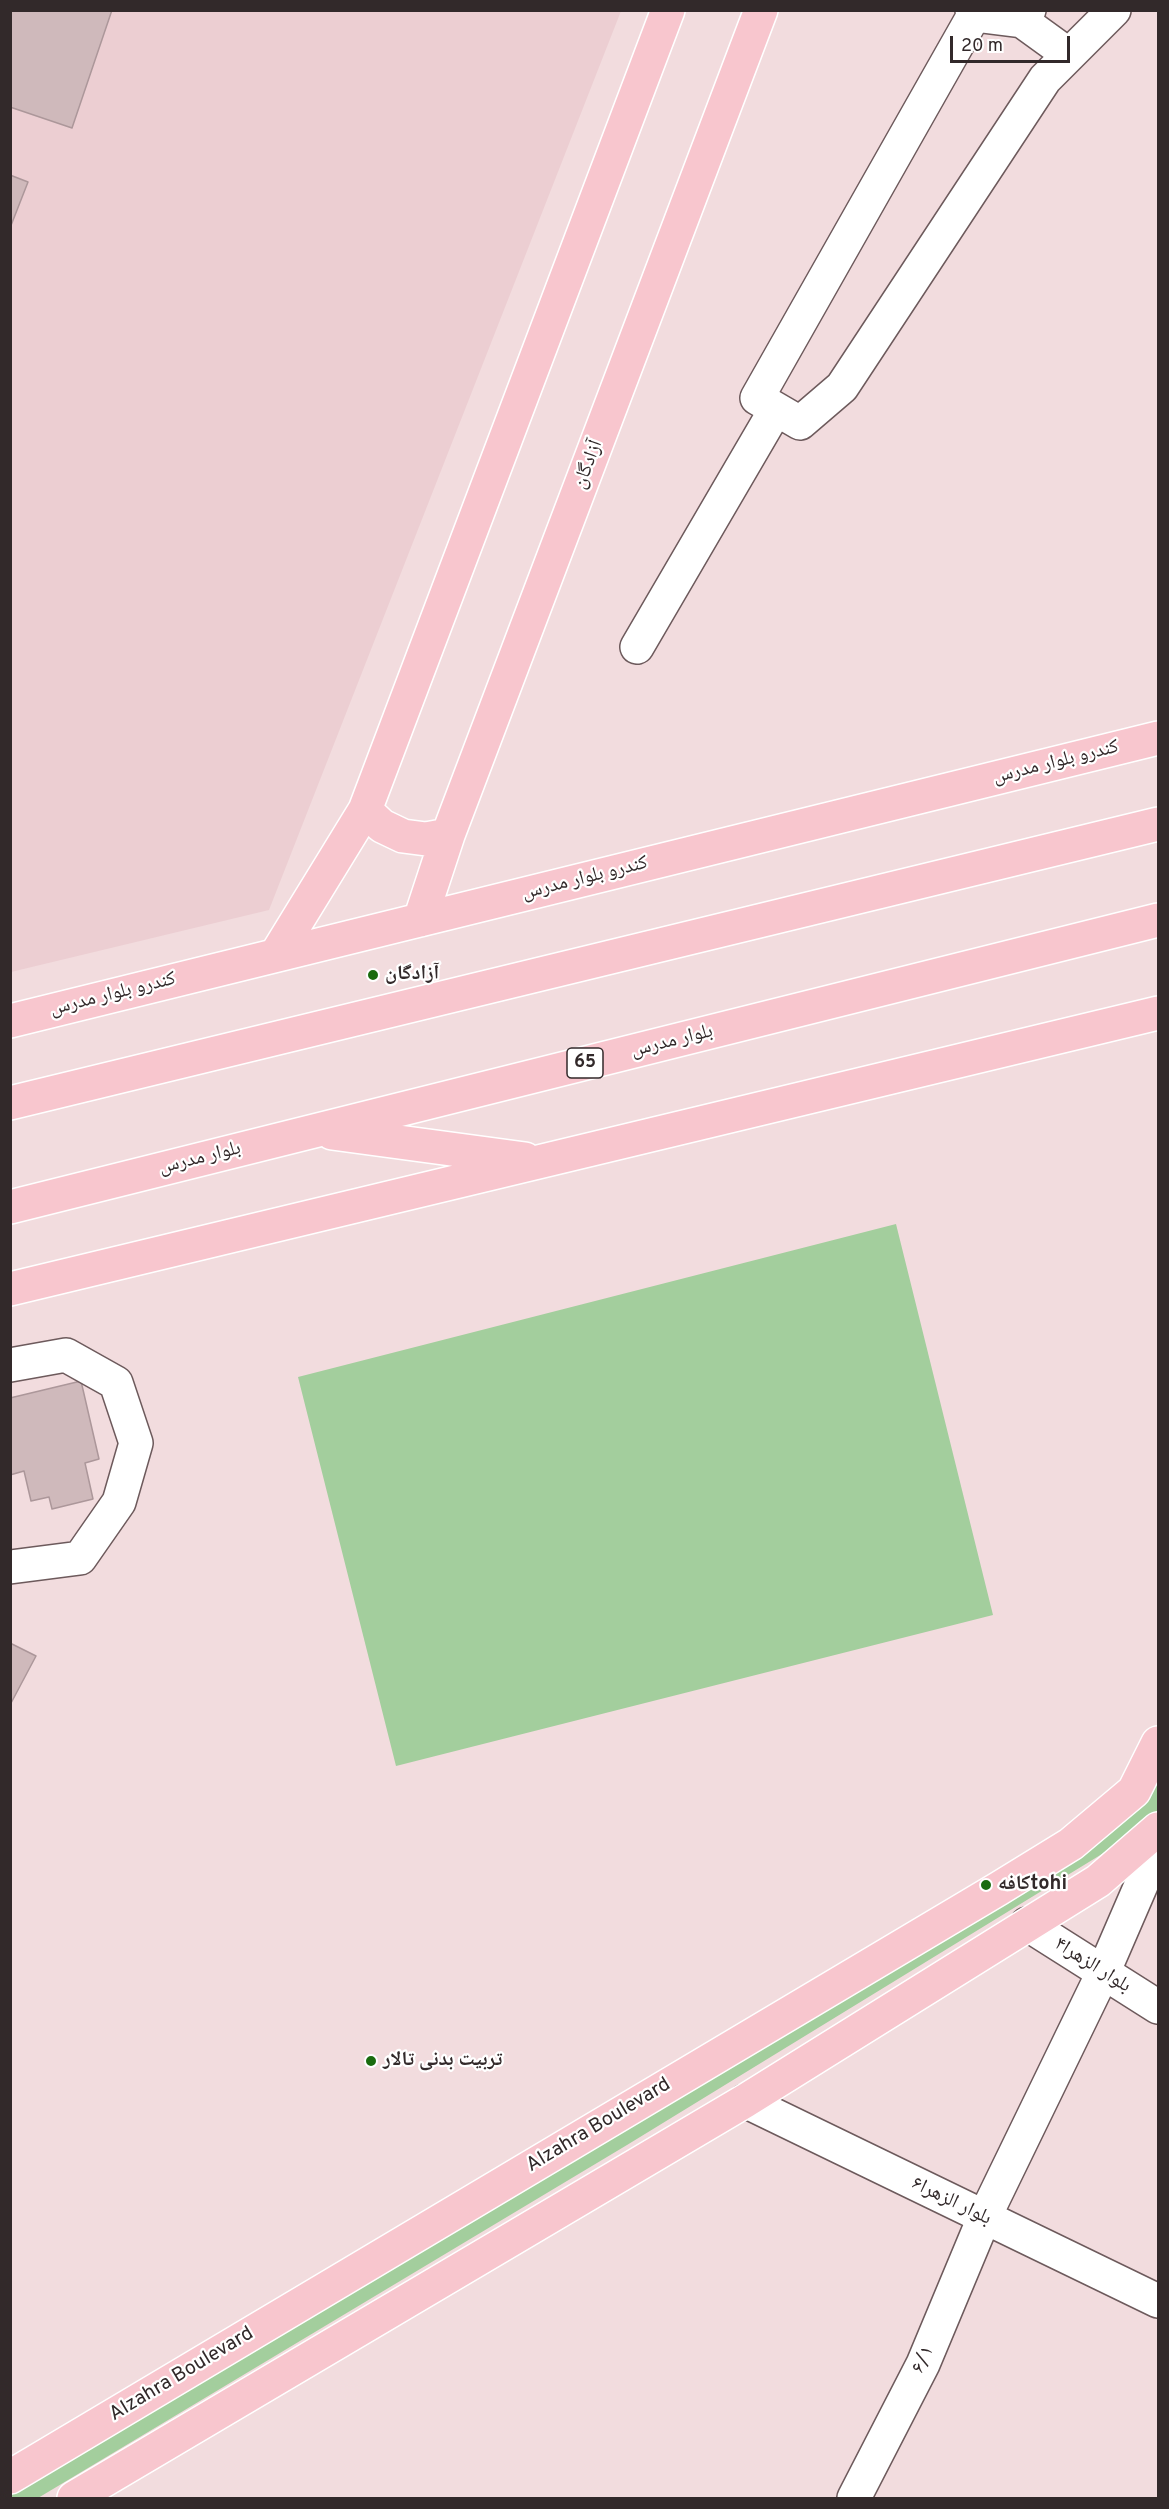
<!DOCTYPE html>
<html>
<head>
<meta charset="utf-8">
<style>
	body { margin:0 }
	#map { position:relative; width:1169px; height:2509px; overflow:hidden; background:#f2dcde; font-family:Overpass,sans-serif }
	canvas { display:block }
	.frame { position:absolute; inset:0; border:12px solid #32292a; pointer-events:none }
	.scale { position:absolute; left:950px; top:36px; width:120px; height:27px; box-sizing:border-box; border:3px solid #32292a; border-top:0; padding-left:8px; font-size:18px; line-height:21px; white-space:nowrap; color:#32292a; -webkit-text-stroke:4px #fff; paint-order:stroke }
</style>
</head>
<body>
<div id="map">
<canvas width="1169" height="2509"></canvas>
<div class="frame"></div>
<div class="scale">20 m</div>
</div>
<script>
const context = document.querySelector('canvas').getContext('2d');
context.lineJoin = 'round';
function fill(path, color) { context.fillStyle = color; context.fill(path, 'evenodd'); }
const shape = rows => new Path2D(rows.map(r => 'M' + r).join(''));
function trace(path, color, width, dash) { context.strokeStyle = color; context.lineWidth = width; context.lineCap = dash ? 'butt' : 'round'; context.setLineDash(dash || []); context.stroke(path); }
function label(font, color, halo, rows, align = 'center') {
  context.font = font + ' Overpass,"Noto Naskh Arabic",sans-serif'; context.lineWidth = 4.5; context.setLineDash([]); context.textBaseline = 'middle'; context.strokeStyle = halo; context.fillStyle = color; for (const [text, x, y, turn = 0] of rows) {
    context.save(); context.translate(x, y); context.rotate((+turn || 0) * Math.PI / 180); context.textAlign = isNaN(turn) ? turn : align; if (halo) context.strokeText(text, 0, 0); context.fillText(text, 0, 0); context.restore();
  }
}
fill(shape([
	[10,11,621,11,269,910,11,972]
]), '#ecced2');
fill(shape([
	[896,1224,993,1615,396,1766,298,1377],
	[1158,1762,1158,1810,1102,1854,627,2145,38,2498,11,2498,11,2489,1075,1849]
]), '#a3ce9d');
const building = shape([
	[10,10,112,10,72,128,10,107,10,10],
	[10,175,28,182,10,228,10,175],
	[81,1381,99,1459,85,1463,93,1499,52,1509,49,1497,31,1501,24,1471,10,1475,10,1398,81,1381],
	[10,1643,36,1656,10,1705,10,1643]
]);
fill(building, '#cfb9bb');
trace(building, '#ac979a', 1.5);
const minor = shape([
	[972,10,974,15,1022,21,1029,10],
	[974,15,757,398,800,423,842,387,1045,79,1114,10],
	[1022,21,1069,55],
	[637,647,776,409],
	[10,1365,66,1355,116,1383,136,1443,119,1502,80,1558,10,1567],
	[1027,1924,1158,2007],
	[745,2101,1158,2301],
	[854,2498,923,2364,984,2218,1103,1973,1158,1846]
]);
const major = shape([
	[365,810,382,826,403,836,426,839,448,835],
	[420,920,448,835,761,10],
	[276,955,365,810,668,10],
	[10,1021,1158,738],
	[10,1103,1158,824],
	[332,1133,525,1159],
	[10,1207,1158,920],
	[10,1289,1158,1013],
	[10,2477,998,1889,1071,1844,1134,1791,1158,1743],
	[74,2498,745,2101,1098,1881,1158,1829]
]);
trace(minor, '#6d5a5c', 36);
trace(major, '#fff', 36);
trace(minor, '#fff', 33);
trace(major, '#f8c6ce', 33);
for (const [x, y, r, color] of [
	[373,975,6,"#1a6b0e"],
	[986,1885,6,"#1a6b0e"],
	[371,2061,6,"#1a6b0e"]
]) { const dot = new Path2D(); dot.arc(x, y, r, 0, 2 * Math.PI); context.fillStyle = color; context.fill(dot); trace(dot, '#fff', 2); }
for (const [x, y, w] of [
	[585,1063,36]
]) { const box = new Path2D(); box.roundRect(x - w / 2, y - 15, w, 30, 4.5); context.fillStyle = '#fff'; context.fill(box); trace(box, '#32292a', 1.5); }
label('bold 18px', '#32292a', null, [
	["65",585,1063]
]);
label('20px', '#32292a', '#fff', [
	["آزادگان",589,465,-69],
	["کندرو بلوار مدرس",1056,763,-14],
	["کندرو بلوار مدرس",585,879,-14],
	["کندرو بلوار مدرس",113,995,-14],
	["بلوار مدرس",672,1042,-14],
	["بلوار مدرس",200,1159,-14],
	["بلوار الزهرا۴",1092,1966,32],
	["Alzahra Boulevard",599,2126,-31],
	["بلوار الزهرا۶",951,2202,26],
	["۶/۱",924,2360,-65],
	["Alzahra Boulevard",182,2375,-31]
]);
label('bold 20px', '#32292a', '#fff', [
	["آزادگان",385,975],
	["کافهtohi",998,1885],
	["تربیت بدنی تالار",383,2061]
], 'left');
</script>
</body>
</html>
